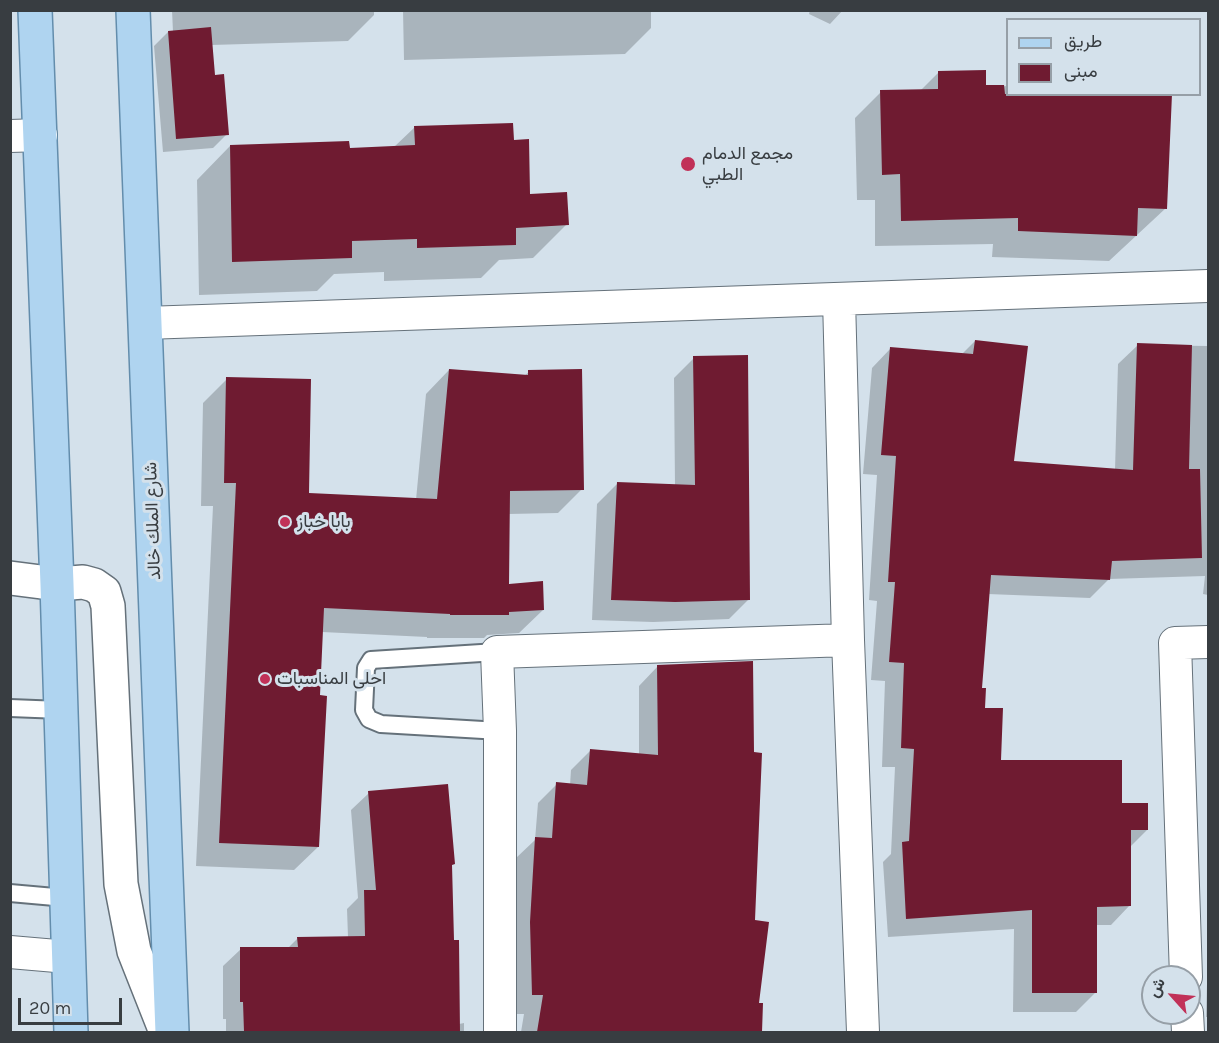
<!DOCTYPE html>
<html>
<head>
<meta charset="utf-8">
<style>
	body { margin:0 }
	#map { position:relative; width:1219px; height:1043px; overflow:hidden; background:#d4e1eb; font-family:Karla,Vazirmatn,sans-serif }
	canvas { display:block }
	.frame { position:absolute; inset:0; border:12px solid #383d41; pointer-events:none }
	.legend { position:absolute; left:1006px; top:18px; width:195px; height:78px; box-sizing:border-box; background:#d4e1eb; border:2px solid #969fa7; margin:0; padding:8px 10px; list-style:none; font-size:18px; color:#383d41 }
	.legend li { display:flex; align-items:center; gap:12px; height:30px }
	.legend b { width:30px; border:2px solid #969fa7 }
	.north { position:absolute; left:1141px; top:965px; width:60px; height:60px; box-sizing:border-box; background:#d4e1eb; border:2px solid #969fa7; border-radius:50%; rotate:297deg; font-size:16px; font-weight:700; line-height:24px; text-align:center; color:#383d41 }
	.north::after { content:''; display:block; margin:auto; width:21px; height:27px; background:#c13158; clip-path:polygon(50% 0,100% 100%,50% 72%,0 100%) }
	.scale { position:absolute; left:18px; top:998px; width:104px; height:27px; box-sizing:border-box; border:3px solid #383d41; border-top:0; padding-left:8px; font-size:18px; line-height:21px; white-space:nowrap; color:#383d41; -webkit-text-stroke:4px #d4e1eb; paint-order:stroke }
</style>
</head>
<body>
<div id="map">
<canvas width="1219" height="1043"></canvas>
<div class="frame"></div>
<ul class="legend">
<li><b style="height:8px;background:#afd4f0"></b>طريق</li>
<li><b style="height:16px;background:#6f1b31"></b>مبنى</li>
</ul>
<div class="north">ش</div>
<div class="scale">20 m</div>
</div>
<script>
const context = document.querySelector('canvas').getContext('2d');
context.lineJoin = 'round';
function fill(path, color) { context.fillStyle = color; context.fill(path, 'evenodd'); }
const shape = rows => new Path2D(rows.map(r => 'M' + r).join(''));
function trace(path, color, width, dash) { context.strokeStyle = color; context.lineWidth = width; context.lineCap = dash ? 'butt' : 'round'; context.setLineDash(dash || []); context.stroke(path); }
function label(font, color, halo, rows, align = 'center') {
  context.font = font + ' Karla,Vazirmatn,sans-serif'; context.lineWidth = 6; context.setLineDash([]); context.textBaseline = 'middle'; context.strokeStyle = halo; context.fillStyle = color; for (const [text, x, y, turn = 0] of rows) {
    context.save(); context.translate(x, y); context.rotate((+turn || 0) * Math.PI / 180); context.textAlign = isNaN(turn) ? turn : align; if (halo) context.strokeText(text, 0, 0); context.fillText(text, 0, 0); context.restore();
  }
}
fill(shape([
	[172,10,374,10,374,15,348,41,211,45,213,76,227,134,213,148,163,152,154,46,168,32,173,32],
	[403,10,651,10,651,28,625,54,404,60],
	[810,10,843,10,830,24,809,14],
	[938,73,984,87,1008,86,1008,94,1166,208,1109,261,992,257,993,244,875,246,875,200,857,200,855,118,881,92,920,91],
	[415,127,512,141,528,196,567,224,533,258,499,260,481,278,384,281,384,272,334,274,317,291,199,295,197,180,230,146,348,149,394,147],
	[975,341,1012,463,1115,470,1118,364,1138,345,1208,346,1208,595,1203,594,1205,576,1109,579,1090,598,988,594,981,689,984,710,999,762,1120,804,1147,830,1130,847,1130,905,1111,925,1095,925,1095,993,1076,1012,1013,1012,1014,929,888,937,883,862,891,854,895,767,882,767,885,681,871,680,877,601,869,600,877,475,863,474,872,368,891,348,962,354],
	[694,358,749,599,729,619,653,622,592,620,597,504,618,483,675,486,674,378],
	[449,370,524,376,529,372,582,489,558,513,508,514,508,585,543,610,519,633,487,635,484,638,427,638,427,637,322,632,319,697,318,847,294,870,196,866,213,506,201,506,203,403,227,379,307,495,416,500,426,394],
	[658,666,754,922,757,1004,761,1004,760,1032,521,1032,524,1014,513,1014,511,942,516,858,535,840,538,803,557,784,570,785,571,770,590,751,639,755,639,686],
	[369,793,450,866,452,942,459,1024,464,1023,464,1032,226,1032,226,1019,223,1019,223,966,241,949,288,948,298,938,348,937,347,909,358,898,351,810],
	[1208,950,1208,1017,1206,1017]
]), '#0003');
fill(shape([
	[211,27,215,75,224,74,229,135,176,139,168,31],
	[986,70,986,85,1004,85,1005,94,1172,94,1167,209,1138,208,1137,236,1018,231,1018,218,901,221,900,174,882,175,880,90,938,89,938,71],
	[513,123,514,140,529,139,530,194,567,192,569,225,516,228,516,245,417,248,417,239,352,241,352,258,232,262,230,145,349,141,350,148,415,145,414,126],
	[975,340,1028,346,1014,461,1133,470,1137,343,1192,345,1189,469,1200,469,1202,558,1112,561,1110,580,991,575,982,688,986,688,985,708,1003,708,1001,760,1122,760,1122,803,1148,803,1148,830,1131,830,1131,906,1097,907,1097,993,1032,993,1032,910,906,919,902,842,909,841,914,749,901,748,904,663,889,662,895,582,888,582,896,456,881,455,890,347,973,354],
	[748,355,750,600,675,602,611,600,617,482,695,485,693,356],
	[449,369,528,375,528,370,582,369,584,490,510,491,509,584,543,581,544,610,509,612,509,615,450,615,450,614,324,608,320,695,327,696,319,847,219,843,236,483,224,483,226,377,311,379,309,493,437,499],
	[753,661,754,752,762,753,755,920,769,922,759,1003,763,1003,762,1032,537,1032,543,995,532,995,530,922,535,837,552,838,556,782,587,785,590,749,658,755,657,665],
	[448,784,455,864,452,865,454,940,459,940,460,1032,244,1032,243,1002,240,1002,240,947,298,947,297,937,365,936,364,890,376,890,368,791]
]), '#6f1b31');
const service = shape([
	[497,652,371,660,366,668,364,710,369,719,381,724,500,731],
	[10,708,61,710],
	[10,893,66,898]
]);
const minor = shape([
	[10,136,41,135],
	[839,299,848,640,863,1032],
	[145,323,1208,286],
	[10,952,68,957],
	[1186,977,1175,643,1208,642],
	[1187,1013,1188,1032],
	[500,1032,500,731,497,652,848,640]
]);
const tertiary = shape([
	[10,578,57,584,83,582,94,585,104,592,108,606,121,884,134,951,166,1032]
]);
const primary = shape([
	[35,10,57,584,71,1032],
	[133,10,172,1032]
]);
trace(service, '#65717a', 20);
trace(minor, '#65717a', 34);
trace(tertiary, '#65717a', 36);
trace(primary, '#638dac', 36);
trace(service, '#fff', 16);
trace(minor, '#fff', 32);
trace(tertiary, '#fff', 33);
trace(primary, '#afd4f0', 33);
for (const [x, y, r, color] of [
	[688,164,8,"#c13158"],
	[285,522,6,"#c13158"],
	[265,679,6,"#c13158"]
]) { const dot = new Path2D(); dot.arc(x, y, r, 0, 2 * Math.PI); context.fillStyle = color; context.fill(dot); trace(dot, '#d4e1eb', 2); }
label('18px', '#383d41', '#d4e1eb', [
	["مجمع الدمام",702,154],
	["الطبي",702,175],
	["بابا خباز",297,522],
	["احلى المناسبات",277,679]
], 'left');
label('18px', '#383d41', '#d4e1eb', [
	["شارع الملك خالد",153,521,-92]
]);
</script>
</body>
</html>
